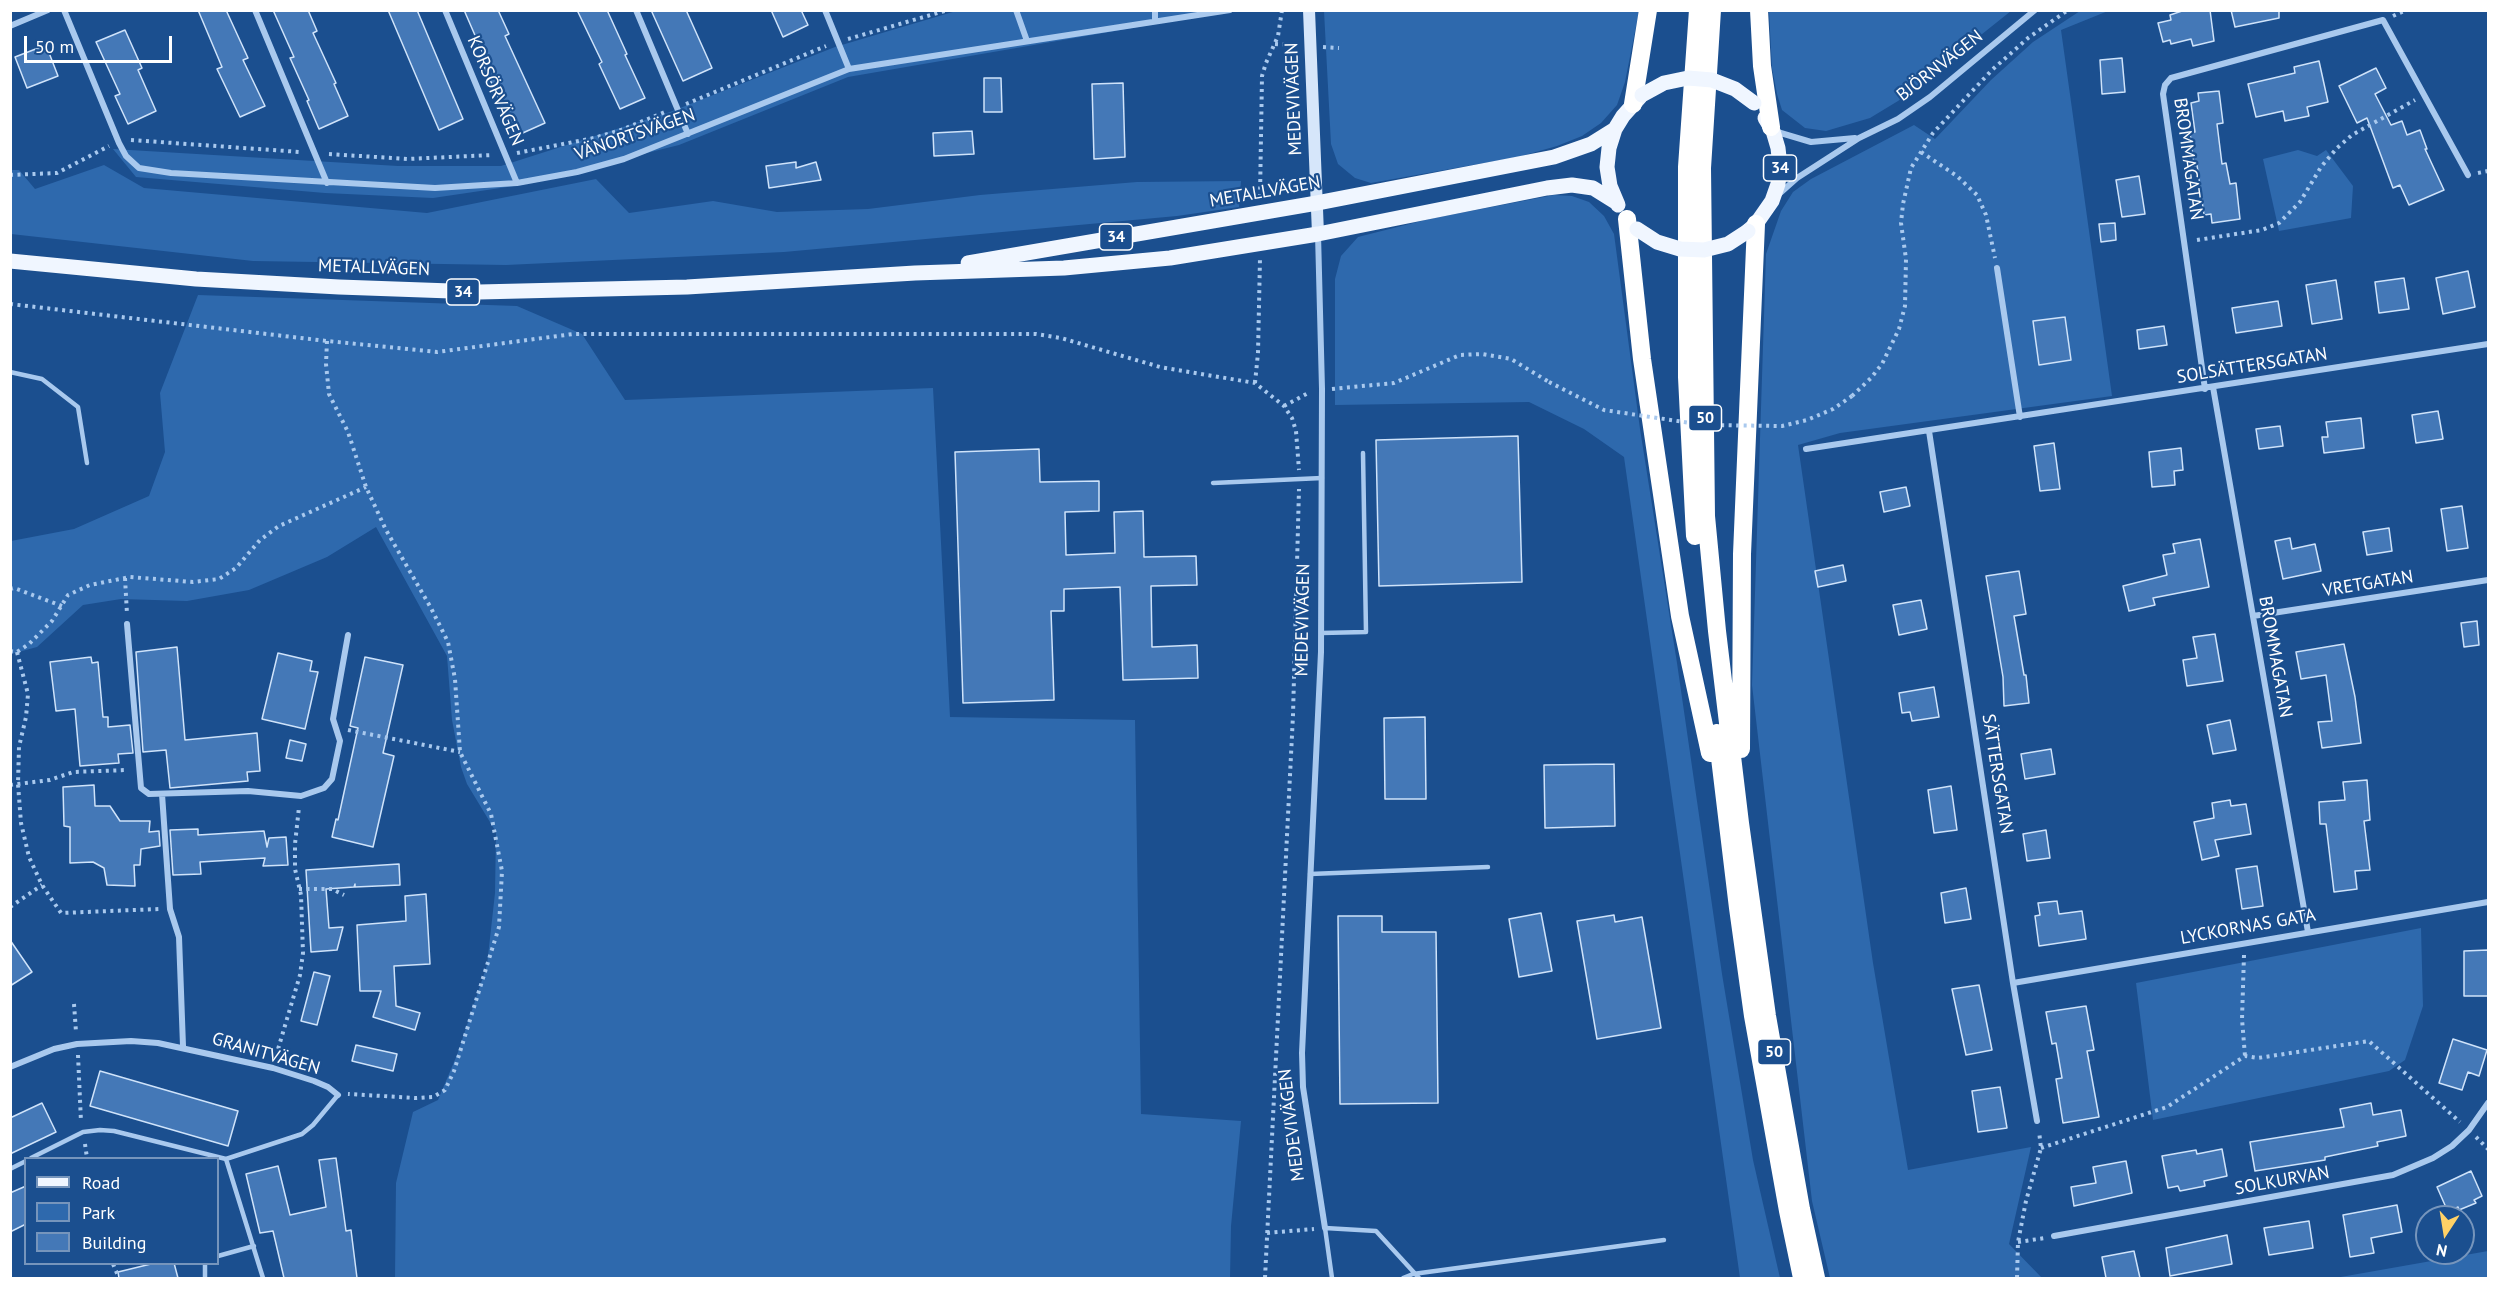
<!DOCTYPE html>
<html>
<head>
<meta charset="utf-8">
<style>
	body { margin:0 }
	#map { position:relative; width:2499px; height:1289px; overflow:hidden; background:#1b4f8f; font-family:"PT Sans",sans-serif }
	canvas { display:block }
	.frame { position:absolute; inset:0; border:12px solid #fff; pointer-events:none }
	.legend { position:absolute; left:24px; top:1157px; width:195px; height:108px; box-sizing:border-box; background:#1b4f8f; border:2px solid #7695bc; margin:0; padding:8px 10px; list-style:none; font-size:18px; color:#fff }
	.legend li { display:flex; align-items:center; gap:12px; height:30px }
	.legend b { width:30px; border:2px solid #7695bc }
	.north { position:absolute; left:2415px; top:1205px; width:60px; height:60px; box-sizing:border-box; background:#1b4f8f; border:2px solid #7695bc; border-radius:50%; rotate:192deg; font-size:16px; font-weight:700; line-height:24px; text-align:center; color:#fff }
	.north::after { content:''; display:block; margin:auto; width:21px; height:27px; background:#ffd166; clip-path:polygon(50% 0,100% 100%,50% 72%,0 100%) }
	.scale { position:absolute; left:24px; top:36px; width:148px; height:27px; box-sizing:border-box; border:3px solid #fff; border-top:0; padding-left:8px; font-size:18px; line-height:21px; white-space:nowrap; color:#fff; -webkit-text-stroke:4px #1b4f8f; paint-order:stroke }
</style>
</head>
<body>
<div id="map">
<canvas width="2499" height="1289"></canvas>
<div class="frame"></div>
<ul class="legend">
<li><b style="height:8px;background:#f0f6ff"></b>Road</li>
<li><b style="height:16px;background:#2e69ad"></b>Park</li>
<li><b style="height:16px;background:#4478b7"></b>Building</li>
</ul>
<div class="north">N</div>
<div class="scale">50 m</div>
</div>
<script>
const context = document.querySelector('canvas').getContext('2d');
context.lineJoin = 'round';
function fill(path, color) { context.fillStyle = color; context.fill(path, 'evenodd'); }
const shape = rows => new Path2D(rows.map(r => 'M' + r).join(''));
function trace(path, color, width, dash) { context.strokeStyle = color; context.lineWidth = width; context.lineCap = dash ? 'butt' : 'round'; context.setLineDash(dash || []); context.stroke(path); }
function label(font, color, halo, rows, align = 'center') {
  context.font = font + ' "PT Sans",sans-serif'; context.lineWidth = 4.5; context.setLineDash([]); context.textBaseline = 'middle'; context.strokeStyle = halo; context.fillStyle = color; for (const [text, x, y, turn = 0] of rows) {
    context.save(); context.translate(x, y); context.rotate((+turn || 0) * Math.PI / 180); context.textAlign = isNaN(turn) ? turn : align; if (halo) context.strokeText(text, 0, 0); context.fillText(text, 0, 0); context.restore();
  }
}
fill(shape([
	[956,11,1203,11,1150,25,848,77,679,145,514,186,433,198,325,193,136,177,113,149,398,166,501,166,670,112,835,47],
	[1324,11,1639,11,1625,82,1617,105,1601,123,1582,136,1557,146,1518,157,1371,183,1355,178,1338,164,1331,144],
	[1769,11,1769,10,2011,11,1898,101,1870,118,1826,131,1805,128,1782,110,1777,94,1772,68],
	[2080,11,2108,11,2061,30,2112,396,1840,433,1798,445,1873,963,1908,1170,2031,1147,2009,1244,2042,1278,1830,1278,1812,1201,1752,685,1766,254,1781,211,1793,192,1811,179,1914,125,1935,139,1991,80,2033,42],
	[2298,150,2317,156,2326,150,2353,186,2351,218,2279,231,2263,159],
	[104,165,144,188,427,213,596,179,629,213,713,201,777,212,868,209,980,195,1137,182,1241,181,1239,207,1177,216,784,252,506,265,253,261,11,234,11,170,19,170,35,189],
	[1554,195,1572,196,1589,202,1604,216,1614,234,1640,429,1677,663,1722,974,1753,1160,1780,1278,1740,1278,1624,457,1584,429,1529,402,1335,405,1335,279,1341,256,1358,237,1429,219],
	[198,295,517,306,582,334,625,400,933,388,950,717,1135,720,1141,1114,1241,1121,1231,1226,1230,1278,395,1278,396,1183,413,1112,438,1100,457,1055,487,965,495,893,496,832,467,784,461,767,452,720,447,656,376,527,327,557,249,590,187,601,121,599,83,605,37,647,11,654,11,541,74,529,149,496,165,452,160,393],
	[2421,928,2423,1006,2405,1060,2389,1071,2153,1120,2136,983],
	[2488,1251,2488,1278,2335,1278]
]), '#2e69ad');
const building = shape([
	[198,10,226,10,248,58,243,60,265,106,240,117,217,69,222,67,198,10],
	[273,10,308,10,317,31,313,33,336,83,334,84,348,116,319,129,307,101,309,100,290,58,294,57,273,10],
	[388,10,417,10,463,119,439,130,388,10],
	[464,10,498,10,509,34,505,36,545,123,516,136,480,58,484,56,464,10],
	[577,10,607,10,627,54,625,55,645,98,620,109,599,64,602,62,577,10],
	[651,10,686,10,712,68,683,81,651,10],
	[771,10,801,10,808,25,783,37,771,10],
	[2185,10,2210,10,2214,41,2193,46,2191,39,2171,44,2170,40,2163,42,2158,23,2171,20,2170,15,2185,10],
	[2231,10,2279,10,2279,18,2235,27,2231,10],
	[125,30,142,68,138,70,156,111,128,124,115,96,120,94,96,42,125,30],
	[46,45,58,76,27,88,15,57,46,45],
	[2122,58,2125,92,2102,94,2100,60,2122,58],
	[2319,61,2328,102,2307,107,2309,116,2285,121,2283,111,2256,117,2248,84,2295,73,2294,67,2319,61],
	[2376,68,2386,88,2375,94,2391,125,2402,121,2407,135,2420,130,2427,149,2425,149,2444,190,2409,205,2400,185,2393,188,2367,118,2357,123,2339,86,2376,68],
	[984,78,1001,78,1002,112,984,112,984,78],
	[1123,83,1125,157,1094,159,1092,84,1123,83],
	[2219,91,2223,123,2217,124,2222,164,2226,163,2230,184,2236,183,2240,219,2212,223,2211,214,2204,215,2197,165,2194,166,2190,132,2195,132,2191,103,2199,101,2198,93,2219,91],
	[972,131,974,154,934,156,933,133,972,131],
	[796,162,796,168,816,162,821,180,769,188,766,166,796,162],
	[2139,176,2145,214,2122,217,2116,180,2139,176],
	[2115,223,2116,240,2101,242,2099,224,2115,223],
	[2468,271,2475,307,2443,314,2436,278,2468,271],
	[2404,278,2409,309,2379,313,2375,282,2404,278],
	[2336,280,2342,319,2312,324,2306,285,2336,280],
	[2278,301,2282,326,2236,333,2232,308,2278,301],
	[2065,317,2071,360,2039,365,2033,321,2065,317],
	[2164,326,2167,345,2139,349,2137,330,2164,326],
	[2438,411,2443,439,2416,443,2412,415,2438,411],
	[2361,418,2364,448,2324,453,2322,437,2328,437,2326,422,2361,418],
	[2280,426,2283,446,2259,449,2256,429,2280,426],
	[1518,436,1522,582,1379,586,1376,440,1518,436],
	[2054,443,2060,489,2040,491,2034,446,2054,443],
	[2181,448,2183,470,2174,471,2175,485,2152,487,2149,452,2181,448],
	[1039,449,1040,482,1099,481,1099,511,1065,512,1066,555,1115,553,1114,512,1143,511,1144,557,1196,556,1197,585,1151,586,1152,647,1197,645,1198,678,1123,680,1120,587,1064,589,1064,611,1051,611,1054,700,963,703,955,452,1039,449],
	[1906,487,1910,506,1884,512,1880,492,1906,487],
	[2462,506,2468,548,2447,551,2441,509,2462,506],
	[2389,528,2392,551,2367,555,2363,532,2389,528],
	[2290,538,2292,549,2315,544,2321,571,2283,579,2275,541,2290,538],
	[2200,539,2209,587,2153,598,2155,605,2129,611,2123,586,2167,575,2163,555,2175,553,2173,544,2200,539],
	[1843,565,1846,581,1818,587,1815,571,1843,565],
	[2019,571,2026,614,2014,616,2024,675,2026,675,2029,703,2004,706,2003,677,1986,576,2019,571],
	[1921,600,1927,629,1899,635,1893,605,1921,600],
	[2477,621,2479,645,2464,647,2461,623,2477,621],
	[2215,634,2223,681,2187,686,2183,660,2197,658,2193,637,2215,634],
	[2344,644,2355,697,2361,743,2322,748,2318,722,2332,721,2326,675,2301,679,2296,652,2344,644],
	[177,647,185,740,257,733,260,771,247,772,248,781,170,788,166,750,143,752,136,652,177,647],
	[278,653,312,661,310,671,318,672,305,729,262,719,278,653],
	[91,657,92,663,98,662,103,717,108,717,108,727,130,725,133,753,118,754,119,763,80,766,75,709,56,711,50,662,91,657],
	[365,657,403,665,383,753,394,756,373,847,332,837,336,819,338,820,358,728,350,726,365,657],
	[1934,687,1939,717,1912,721,1910,712,1902,713,1899,693,1934,687],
	[1425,717,1426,799,1385,799,1384,718,1425,717],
	[2230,720,2236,750,2213,754,2207,725,2230,720],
	[290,740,306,744,302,761,286,758,290,740],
	[2051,749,2055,774,2025,779,2021,754,2051,749],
	[1614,764,1615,826,1545,828,1544,765,1614,764],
	[2367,780,2370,820,2364,821,2370,870,2355,871,2357,889,2334,892,2326,824,2320,824,2319,802,2345,800,2343,782,2367,780],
	[94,785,95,806,110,806,120,821,150,821,149,832,159,831,160,846,141,849,140,865,134,865,135,886,107,885,104,868,93,862,70,863,70,827,64,826,63,787,94,785],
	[1951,786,1957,830,1934,833,1928,790,1951,786],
	[2230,800,2231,806,2246,804,2251,834,2215,840,2219,856,2202,860,2194,822,2214,818,2212,803,2230,800],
	[198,829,198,835,264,831,267,847,269,838,286,837,288,865,263,866,265,858,200,862,201,874,173,875,170,830,198,829],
	[2046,830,2050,858,2027,861,2023,834,2046,830],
	[399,864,400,885,355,887,355,884,354,887,326,889,329,928,343,927,337,950,311,952,306,870,399,864],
	[2257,866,2263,906,2242,909,2236,869,2257,866],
	[1966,888,1971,919,1945,923,1941,893,1966,888],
	[426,894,430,964,394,966,396,1006,420,1013,415,1030,373,1017,381,991,360,991,357,925,406,921,405,896,426,894],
	[2057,901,2059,914,2082,911,2086,939,2039,946,2035,916,2040,915,2038,903,2057,901],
	[1541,913,1552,971,1519,977,1509,919,1541,913],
	[1614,915,1615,922,1642,917,1661,1028,1597,1039,1577,921,1614,915],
	[1338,916,1382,916,1382,932,1436,932,1438,1103,1340,1104,1338,916],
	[10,940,32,972,10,986,10,940],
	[2488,950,2488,996,2464,996,2464,951,2488,950],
	[314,972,330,976,317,1025,301,1021,314,972],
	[1979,985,1992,1050,1966,1055,1952,989,1979,985],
	[2086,1006,2094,1050,2087,1051,2099,1117,2063,1123,2056,1079,2062,1078,2056,1043,2052,1044,2046,1012,2086,1006],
	[2453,1039,2487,1050,2479,1076,2468,1072,2462,1090,2439,1083,2453,1039],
	[356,1045,397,1054,393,1071,352,1061,356,1045],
	[100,1071,238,1111,228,1146,90,1106,100,1071],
	[2000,1087,2007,1128,1978,1132,1972,1091,2000,1087],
	[42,1103,56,1132,10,1154,10,1118,42,1103],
	[2371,1103,2373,1115,2401,1110,2406,1136,2377,1142,2378,1146,2325,1157,2325,1160,2255,1171,2250,1142,2344,1127,2340,1109,2371,1103],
	[2222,1149,2227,1176,2204,1181,2205,1186,2180,1191,2178,1186,2168,1188,2162,1156,2196,1150,2197,1154,2222,1149],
	[336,1158,346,1231,351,1230,357,1278,284,1278,273,1231,260,1233,246,1174,278,1166,290,1215,326,1207,319,1160,336,1158],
	[2126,1161,2132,1193,2074,1206,2071,1187,2096,1183,2093,1167,2126,1161],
	[2471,1171,2482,1196,2474,1200,2476,1203,2459,1210,2458,1207,2448,1212,2437,1187,2471,1171],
	[26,1186,26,1224,10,1232,10,1193,26,1186],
	[2397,1205,2402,1232,2371,1238,2374,1253,2350,1257,2343,1215,2397,1205],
	[2309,1221,2313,1248,2269,1255,2264,1228,2309,1221],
	[2227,1235,2232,1264,2170,1276,2166,1248,2227,1235],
	[2134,1251,2140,1278,2106,1278,2102,1257,2134,1251],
	[155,1263,174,1263,178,1278,119,1278,118,1272,155,1263]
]);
fill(building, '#4478b7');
trace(building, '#cfe3fa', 1.5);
trace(shape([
	[2393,16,2406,10],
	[848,39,948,10],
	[1275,44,1295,45],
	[1323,47,1339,48],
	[686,104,826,46],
	[131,140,300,152],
	[1921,152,1957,176,1977,195,1986,215,1995,258],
	[517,153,594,138,621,130,665,112],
	[329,154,407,159,492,155],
	[2478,173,2488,171],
	[10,175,57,173,109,146],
	[1260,197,1262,76,1266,63,1278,36,1282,10],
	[2197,240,2262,230,2279,223,2300,202,2321,167,2337,148,2352,135,2415,100],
	[10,304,327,341,437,352,573,334,1036,334,1061,338,1160,367,1255,383,1284,406,1292,418,1296,431,1299,470],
	[327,341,326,364,329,394,348,432,366,487,386,530,431,608,448,642,455,679,460,752,491,814,502,871,499,927,454,1071,445,1090,433,1097,416,1098,348,1094],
	[1255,383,1258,353,1260,258],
	[1332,389,1394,383,1460,355,1482,354,1511,359,1549,382],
	[1852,396,1871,378,1882,364,1899,329,1905,306,1906,259,1901,223,1903,204,1911,168,1933,133,1992,70,2028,38,2068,10],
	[1284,406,1310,392],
	[125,578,127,614],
	[10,589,14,588,62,606],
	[10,651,17,652,29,644,52,621,68,595,90,585,130,577,193,582,219,579,236,568,260,540,279,526,366,487],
	[17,652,28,694,26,717,19,747,18,784,21,823,29,857,42,885,61,913,159,909],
	[348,730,460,752],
	[10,785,50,780,73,772,127,770],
	[299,889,332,889,344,895],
	[10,907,42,885],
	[2244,955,2242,1019,2245,1056],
	[74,1004,76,1032],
	[78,1055,81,1122],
	[276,1056,300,975,303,953,301,895,295,869,295,844,299,807],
	[2476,1137,2488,1149],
	[85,1144,87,1158],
	[2041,1148,2167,1107,2245,1056,2258,1058,2369,1041,2460,1122],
	[1267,1233,1314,1229],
	[2018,1242,2045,1238],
	[113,1264,119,1278],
	[1265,1278,1293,715,1299,489],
	[2017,1278,2018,1242,2026,1201,2041,1148,2039,1131]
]), '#a9c9ee', 4, [3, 4.5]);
trace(shape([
	[10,372,42,379,78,407,87,463],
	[1213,483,1322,478],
	[1321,633,1366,632,1363,453],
	[1310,874,1488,867],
	[31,1158,83,1132,100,1130,114,1131,226,1159,302,1134,313,1125,338,1095],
	[226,1159,263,1278],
	[10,1169,26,1161],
	[218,1256,254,1246],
	[205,1278,205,1264],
	[1332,1278,1325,1228,1376,1231,1419,1278],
	[1403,1278,1413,1274,1664,1240]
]), '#a9c9ee', 4.5);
trace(shape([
	[64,10,119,143,126,156,139,168,171,173,435,188,517,183,577,172,624,159,849,69,1230,10],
	[255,10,327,183],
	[445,10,517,183],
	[636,10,688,134],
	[825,10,849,69],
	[1016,10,1027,41],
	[1155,21,1155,10],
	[10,26,48,10],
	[1774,131,1811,142,1855,138],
	[1779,194,1797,178,1859,138,1898,119,1930,97,2035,10],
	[1318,234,1322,389,1321,652,1302,1053,1303,1087,1325,1228],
	[1997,268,2020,417],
	[2213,387,2308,932],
	[2205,389,2163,94,2165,85,2171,78,2383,20,2468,175],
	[1929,431,2013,983,2037,1121],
	[1806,449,2488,344],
	[2253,616,2488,580],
	[127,624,141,788,149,794,248,791,301,796,324,788,332,779,340,741,333,719,348,635],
	[162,794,170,909,179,937,183,1046],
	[2013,983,2488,902],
	[10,1067,54,1049,77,1044,131,1041,158,1043,273,1068,314,1081,328,1087,338,1095],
	[2054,1236,2393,1175,2433,1158,2452,1146,2469,1130,2488,1103]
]), '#a9c9ee', 6);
trace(shape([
	[1309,10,1318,234]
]), '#d6e6fa', 12);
trace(shape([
	[1618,205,1610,186,1607,167,1609,148,1615,129,1623,116,1640,97],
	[1748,231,1756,224,1772,201,1778,184,1780,166,1778,148,1773,131,1765,118],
	[10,261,196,279,339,287,479,292,687,287,915,273,1064,268,1170,258,1318,234,1547,188,1572,185,1593,188,1617,203],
	[968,263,1317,203,1554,157,1591,144,1615,129]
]), '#f0f6ff', 15);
trace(shape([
	[1712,10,1702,168,1706,516,1717,631,1740,823,1767,1016,1801,1209,1816,1278],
	[1759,10,1762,66,1771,127],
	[1633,104,1648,10],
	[1627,219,1642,359,1680,616,1710,753],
	[1695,536,1687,377,1687,167,1698,10],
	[1717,733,1738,908,1753,1016,1788,1211,1802,1278],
	[1741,749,1742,554,1756,224]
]), '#fff', 18);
trace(shape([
	[1549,382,1604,410,1704,425,1782,426,1807,420,1833,409,1852,396]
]), '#a9c9ee', 4, [3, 4.5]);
trace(shape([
	[1642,95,1664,83,1688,78,1712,80,1735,89,1754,103],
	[1637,229,1657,242,1680,249,1704,250,1728,244,1748,231]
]), '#f0f6ff', 15);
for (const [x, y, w] of [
	[1780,168,33],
	[1116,237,33],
	[463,292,33],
	[1705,418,33],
	[1774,1052,33]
]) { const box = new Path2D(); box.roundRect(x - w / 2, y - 13, w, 26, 4.5); context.fillStyle = '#1b4f8f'; context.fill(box); trace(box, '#fff', 1.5); }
label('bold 16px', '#fff', null, [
	["34",1780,168],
	["34",1116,237],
	["34",463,292],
	["50",1705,418],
	["50",1774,1052]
]);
label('18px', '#fff', '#1b4f8f', [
	["BJÖRNVÄGEN",1940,66,-38],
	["KORSÖRVÄGEN",495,91,67],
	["MEDEVIVÄGEN",1294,99,-92],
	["VÄNORTSVÄGEN",635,135,-19],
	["BROMMAGATAN",2188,159,82],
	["METALLVÄGEN",1265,192,-10],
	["METALLVÄGEN",374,268,2],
	["SOLSÄTTERSGATAN",2252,366,-9],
	["VRETGATAN",2368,584,-9],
	["MEDEVIVÄGEN",1303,620,-89],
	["BROMMAGATAN",2275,657,80],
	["SÄTTERSGATAN",1997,774,81],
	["LYCKORNAS GATA",2248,927,-10],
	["GRANITVÄGEN",266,1054,16],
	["MEDEVIVÄGEN",1292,1125,-97],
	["SOLKURVAN",2282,1181,-10]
]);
</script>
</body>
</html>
